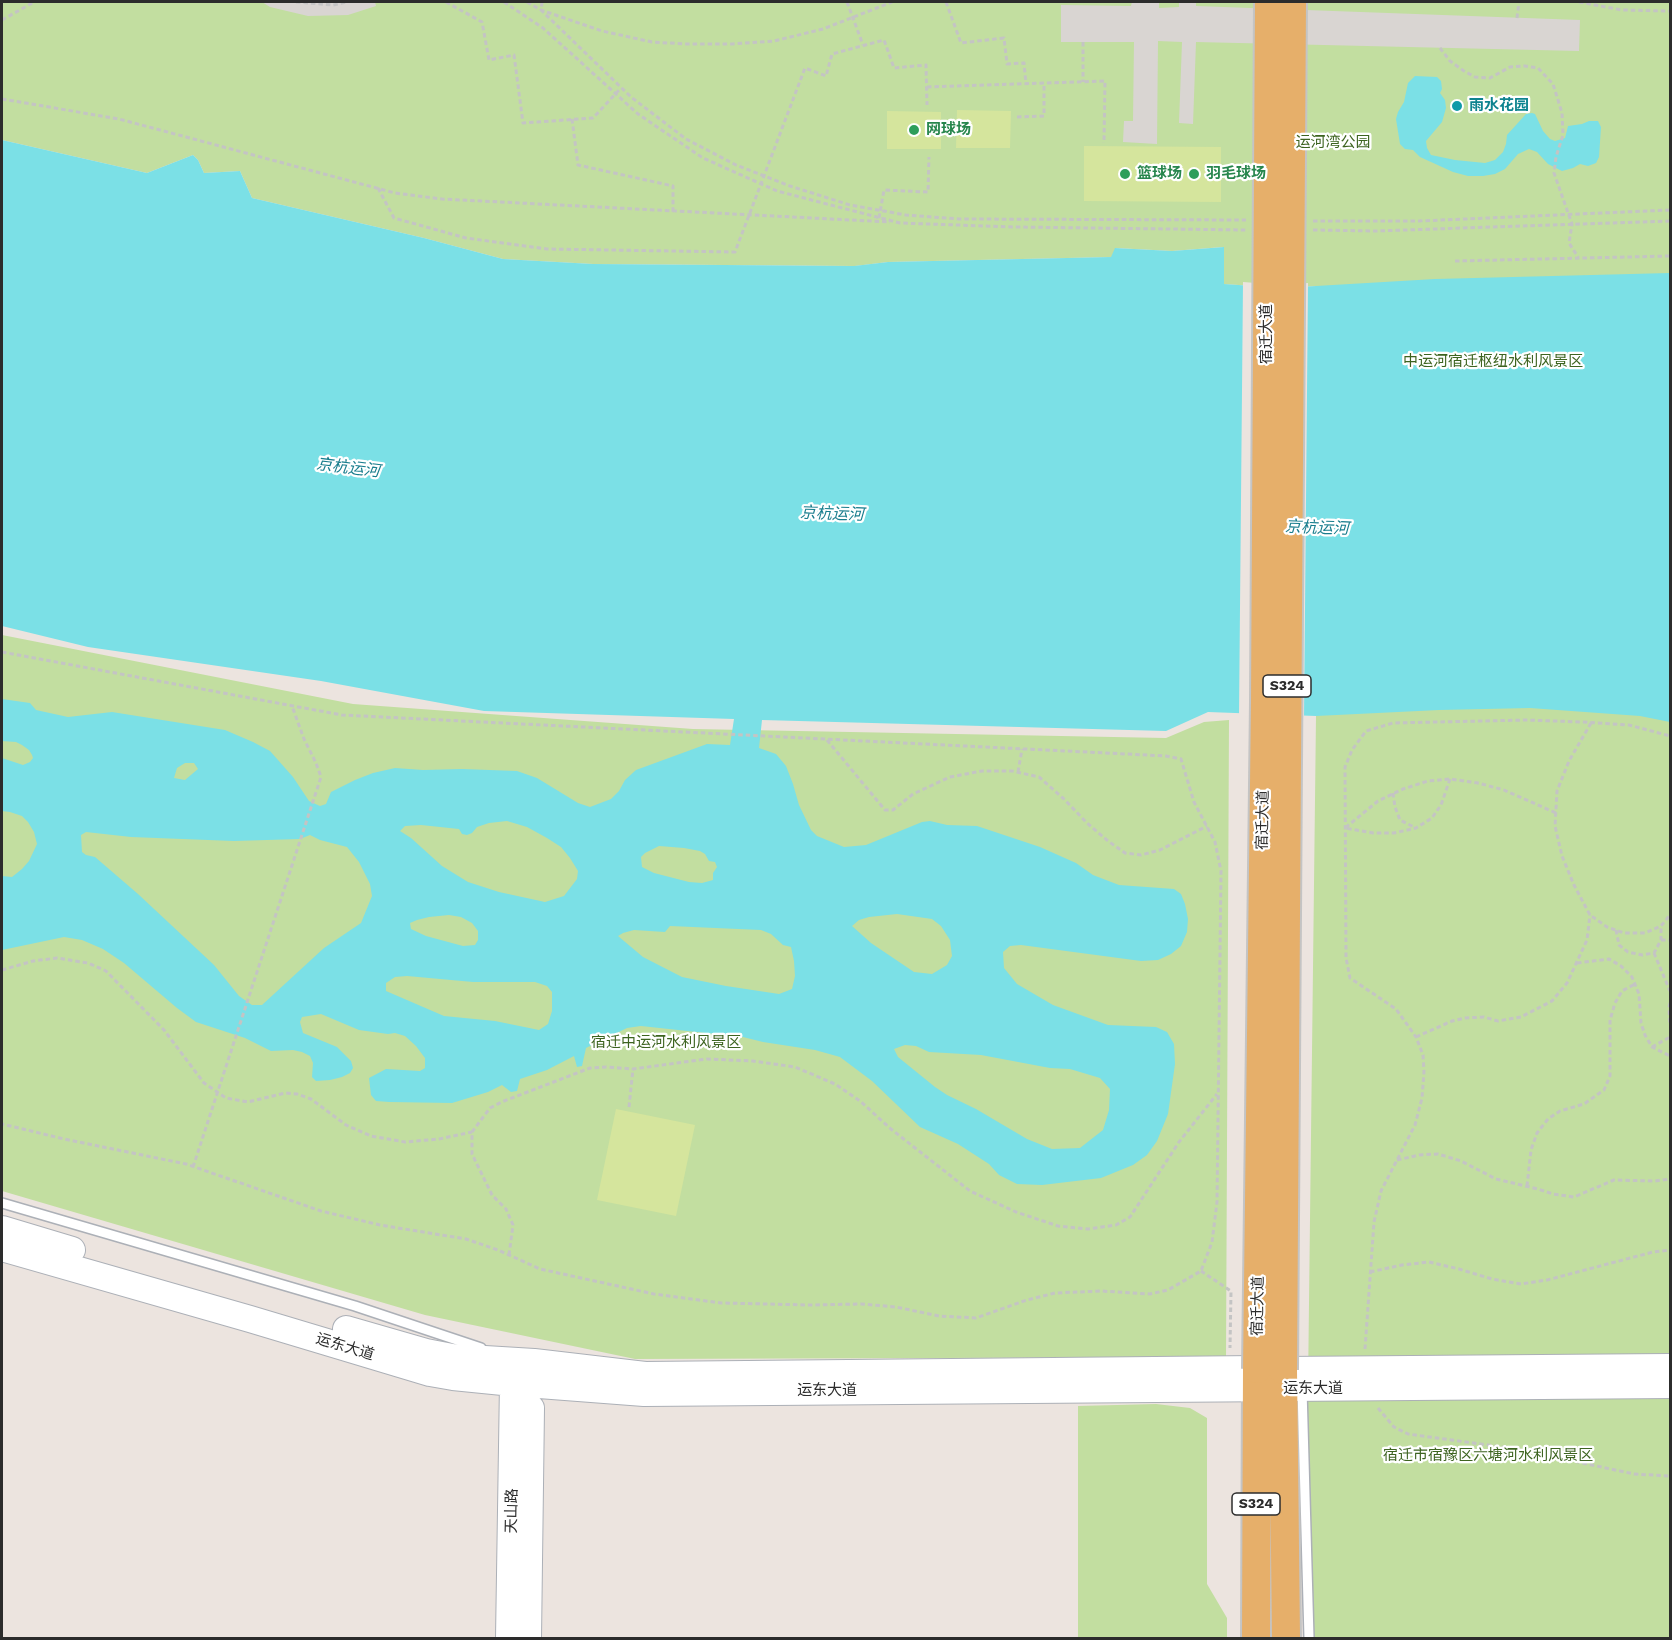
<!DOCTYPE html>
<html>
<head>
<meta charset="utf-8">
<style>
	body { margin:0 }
	#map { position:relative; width:1672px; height:1640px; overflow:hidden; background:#ece4df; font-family:"Work Sans",sans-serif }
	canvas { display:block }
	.frame { position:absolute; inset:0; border:3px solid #2c2c2c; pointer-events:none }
</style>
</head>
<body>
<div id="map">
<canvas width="1672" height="1640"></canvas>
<div class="frame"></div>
</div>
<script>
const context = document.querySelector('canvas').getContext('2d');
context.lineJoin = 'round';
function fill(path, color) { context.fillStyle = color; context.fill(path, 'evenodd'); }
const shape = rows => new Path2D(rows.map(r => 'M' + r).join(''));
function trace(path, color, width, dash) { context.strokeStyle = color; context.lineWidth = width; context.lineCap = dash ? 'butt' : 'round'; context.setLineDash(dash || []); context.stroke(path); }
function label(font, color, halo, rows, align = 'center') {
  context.font = font + ' "Work Sans","Noto Sans SC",sans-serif'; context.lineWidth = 4.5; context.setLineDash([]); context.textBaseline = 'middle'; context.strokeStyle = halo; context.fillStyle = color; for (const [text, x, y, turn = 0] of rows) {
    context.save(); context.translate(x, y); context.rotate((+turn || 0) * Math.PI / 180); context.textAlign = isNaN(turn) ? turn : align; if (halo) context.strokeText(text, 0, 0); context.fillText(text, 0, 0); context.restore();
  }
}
fill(shape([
	[2,2,1670,2,1670,1638,1305,1638,1316,716,1316,286,1282,288,1224,284,1223,247,1172,251,1116,248,1112,257,888,262,855,266,593,264,503,259,424,238,252,198,240,171,204,173,198,160,193,155,147,173,2,140],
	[2,635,353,704,693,729,1166,738,1204,722,1229,720,1226,1357,635,1359,425,1315,2,1191],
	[1156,1404,1190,1408,1207,1418,1207,1584,1227,1618,1227,1638,1078,1638,1078,1406]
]), '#c2dea0');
fill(shape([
	[957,110,1011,111,1010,148,956,148],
	[887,111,941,112,941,149,887,149],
	[1084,146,1221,147,1221,202,1084,201],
	[616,1109,695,1125,676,1216,597,1200]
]), '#d5e59d');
fill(shape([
	[262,2,375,2,376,6,348,15,308,16,270,7],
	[1132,2,1159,2,1159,8,1179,7,1179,2,1196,2,1196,6,1580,20,1579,51,1196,42,1193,124,1179,123,1182,42,1158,41,1157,144,1123,142,1124,121,1133,121,1134,42,1061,42,1061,5,1131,6]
]), '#d9d5d2');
fill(shape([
	[1415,76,1437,77,1441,81,1442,89,1440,93,1445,100,1446,108,1442,122,1426,141,1427,148,1431,155,1455,160,1485,163,1495,160,1503,152,1506,144,1507,135,1526,114,1532,113,1535,114,1543,131,1550,139,1555,141,1565,138,1568,126,1582,124,1589,121,1598,121,1601,127,1599,157,1596,163,1588,166,1580,164,1573,168,1562,171,1548,164,1537,152,1529,149,1518,154,1505,169,1495,174,1483,176,1468,176,1453,172,1420,157,1413,150,1405,149,1400,144,1396,119,1398,112,1404,102,1408,83],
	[2,140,147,173,193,155,198,160,204,173,240,171,252,198,424,238,503,259,593,264,854,266,888,262,1111,257,1115,248,1172,251,1224,247,1224,284,1282,288,1435,279,1670,273,1670,722,1640,716,1530,708,1439,710,1316,716,1208,712,1166,731,762,720,759,748,776,754,786,766,793,784,799,805,811,830,817,836,844,847,866,845,922,822,930,821,947,825,977,826,1040,847,1076,863,1093,875,1119,885,1174,889,1181,894,1185,904,1188,919,1187,932,1181,946,1171,954,1158,960,1141,961,1021,945,1010,946,1003,952,1004,968,1017,984,1053,1005,1108,1025,1156,1027,1167,1032,1174,1044,1175,1064,1168,1114,1157,1141,1147,1155,1133,1165,1101,1178,1042,1185,1017,1184,999,1175,989,1164,958,1144,920,1127,872,1081,840,1057,815,1050,763,1042,743,1037,641,1026,627,1028,586,1048,582,1066,577,1067,574,1056,547,1070,520,1079,517,1091,511,1092,502,1085,488,1092,452,1103,389,1102,376,1101,371,1095,369,1078,386,1069,420,1071,425,1068,425,1058,416,1046,405,1036,395,1033,388,1034,359,1030,321,1014,302,1017,300,1022,303,1033,337,1047,351,1061,353,1068,350,1073,342,1077,330,1080,316,1081,312,1077,313,1063,310,1056,302,1052,293,1050,271,1051,245,1038,196,1022,177,1008,124,963,103,949,82,940,64,937,2,950,2,876,12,877,22,869,29,861,37,844,34,832,28,822,22,816,10,812,2,811,2,758,23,765,30,762,33,758,32,755,29,750,22,745,16,742,2,741,2,699,30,703,36,710,68,717,112,712,225,730,253,742,270,751,293,777,309,801,320,806,326,804,331,792,355,780,373,773,395,768,423,770,462,769,517,771,537,778,578,803,590,807,611,799,619,791,625,780,636,770,707,744,730,745,734,719,484,711,321,681,88,647,2,626],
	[185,763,194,763,198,769,185,780,174,778,177,768],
	[507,821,527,827,547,838,561,847,570,858,578,871,577,879,564,896,545,902,499,892,468,882,442,866,411,838,400,831,405,826,421,825,459,829,462,834,467,835,472,833,477,827,489,823],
	[86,832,131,837,234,841,300,839,310,835,320,840,347,847,359,862,370,884,372,896,361,923,324,948,262,1005,252,1005,239,996,214,965,138,894,95,857,86,855,82,852,81,835],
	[659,846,684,848,700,851,705,854,709,861,715,862,717,867,713,873,713,880,702,883,689,882,654,873,642,867,641,857,645,853],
	[897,914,932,919,941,926,950,940,952,956,947,965,932,974,914,972,871,943,852,926,859,920,869,917],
	[449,915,461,917,472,923,478,931,478,940,475,945,463,946,426,936,411,929,410,923,417,920,429,917],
	[670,926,761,930,771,934,783,945,791,947,794,961,795,976,792,989,779,994,726,986,682,977,643,957,618,936,623,933,634,930,665,932],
	[407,976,473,982,535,982,547,986,552,992,552,1011,548,1024,539,1030,495,1021,444,1016,386,991,386,983,395,977],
	[905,1045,916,1046,929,1052,981,1055,1050,1068,1070,1069,1100,1078,1110,1089,1109,1110,1103,1130,1080,1148,1052,1149,1027,1139,976,1109,947,1095,935,1087,898,1057,894,1049]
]), '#7be0e6');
fill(shape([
	[1243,282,1282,285,1308,283,1304,719,1239,716]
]), '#ece4df');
const lane = shape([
	[2,1203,355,1306,481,1348],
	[1302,1389,1309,1638]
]);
const secondary = shape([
	[2,1229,72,1250],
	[2,1248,250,1319,430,1373,453,1377,513,1383,644,1393,1670,1385],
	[346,1329,426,1352,452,1357,534,1362,645,1375,1257,1369,1283,1370,1670,1367],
	[509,1638,513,1383],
	[528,1638,531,1408]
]);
const primary = shape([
	[1283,1370,1286,1638],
	[1256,1638,1257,1369]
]);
trace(lane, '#acb0b7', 12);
trace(secondary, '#acb0b7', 28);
trace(primary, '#c4c4c4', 32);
trace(shape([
	[296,2,333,5,347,2],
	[446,2,482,22,489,60,514,55,523,123,593,118,621,88],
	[504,2,543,28,638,114,703,158,777,191,900,223,1014,227,1246,230],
	[527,2,541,10,602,31,652,42,685,44,732,44,774,41,823,29,892,2],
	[542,2,541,10,631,97,686,139,736,165,790,186,850,205,906,215,959,219,1246,220],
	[847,2,863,45],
	[946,2,961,43,1004,38,1007,64,1024,63,1026,84],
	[1579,2,1622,10,1670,11],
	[1517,18,1519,2],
	[2,20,34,2],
	[1083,42,1083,82],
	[1440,48,1450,61,1464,71,1475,77,1490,78,1510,67,1525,66,1538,68,1553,84,1562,113,1563,135,1556,157,1554,173,1572,224,1569,243,1578,257],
	[927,87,1105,81,1104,143],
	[2,99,119,119,395,193,442,199,890,222],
	[1017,117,1044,116,1044,83],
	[572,119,578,165,673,186,673,212],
	[378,188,394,218,466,238,547,249,735,252,805,68,826,76,832,54,884,40,894,68,926,65,927,105],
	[879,218,884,190,928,192,929,157],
	[1313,221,1419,221,1670,210],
	[1313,230,1375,231,1670,221],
	[1455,261,1670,256],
	[2,652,342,715,1166,756,1181,759,1194,802,1215,842,1221,871,1217,1202,1212,1242,1201,1271,1168,1290,1150,1294,1101,1291,1055,1293,1027,1300,976,1318,939,1316,896,1307,861,1304,810,1305,721,1303,654,1294,540,1269,498,1250,466,1239,380,1225,321,1211,186,1164,64,1139,2,1124],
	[1591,723,1569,761,1557,791,1555,826,1562,856,1574,885,1590,915,1607,927,1624,933,1645,933,1661,926,1670,915],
	[827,740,885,810,893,810,913,794,950,777,982,771,1012,771,1039,777,1064,799,1087,823,1108,841,1125,853,1141,855,1160,850,1207,826],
	[1018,772,1022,749],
	[1450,779,1441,805,1432,818,1416,828,1394,833,1373,833,1345,828,1378,801,1403,789,1428,781,1450,779,1478,783,1504,790,1556,813],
	[1393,793,1395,807,1400,820,1414,827],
	[1616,930,1619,945,1628,952,1642,955,1654,953,1661,940,1661,926],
	[1661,940,1670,940],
	[1654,953,1670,991],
	[1577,963,1609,959,1621,966,1632,977,1639,994,1641,1023,1645,1035,1652,1047,1670,1056],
	[2,970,33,961,57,958,88,963,106,971,164,1030,204,1083,226,1098,248,1102,285,1093,297,1094,311,1099,346,1125,371,1136,405,1142,439,1139,472,1132],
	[1670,1003,1669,1008,1670,1025],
	[1416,1037,1452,1021,1465,1018,1484,1017,1498,1021,1521,1017,1552,1001,1567,983,1587,940,1590,915],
	[1652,1047,1670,1037],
	[629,1107,633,1069],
	[1397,1160,1419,1155,1438,1154,1461,1161,1496,1179,1538,1189,1553,1194,1574,1197,1614,1180,1655,1181,1670,1179],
	[193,1167,321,777,316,763,304,739,292,706],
	[1527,1186,1531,1150,1537,1133,1548,1119,1560,1111,1584,1104,1604,1090,1610,1076,1610,1020,1615,1003,1622,991,1635,984],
	[509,1255,513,1225,506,1209,492,1195,472,1154,472,1132,490,1108,504,1101,590,1068,606,1067,633,1069,707,1059,753,1061,795,1067,835,1084,860,1101,891,1129,970,1191,1016,1212,1058,1226,1088,1229,1116,1225,1130,1217,1179,1142,1217,1094],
	[1201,1271,1231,1291,1230,1348],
	[1370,1272,1402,1265,1429,1262,1459,1269,1492,1279,1521,1284,1547,1280,1653,1252,1670,1250],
	[1365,1349,1374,1222,1381,1191,1415,1125,1422,1098,1424,1072,1423,1055,1416,1037,1396,1009,1350,978,1346,958,1345,767,1352,750,1366,731,1393,723,1526,720,1583,722,1629,725,1670,736],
	[1378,1408,1394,1427,1408,1434,1517,1449,1634,1474,1670,1476]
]), '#c4c4c4', 3, [4.5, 3]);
trace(lane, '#fff', 9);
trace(secondary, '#fff', 26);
trace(primary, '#e6af6a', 28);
const primaryBridge = shape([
	[1257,1369,1265,702,1269,2],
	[1283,1370,1292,2]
]);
trace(primaryBridge, '#c4c4c4', 32, []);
trace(primaryBridge, '#e6af6a', 28);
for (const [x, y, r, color] of [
	[1457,106,6,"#0f9aa8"],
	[914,130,6,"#2e9e5b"],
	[1125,174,6,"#2e9e5b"],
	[1194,174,6,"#2e9e5b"]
]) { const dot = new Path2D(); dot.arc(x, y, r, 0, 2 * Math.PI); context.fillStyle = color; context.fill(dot); trace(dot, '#fff', 2); }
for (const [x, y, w] of [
	[1287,686,48],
	[1256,1504,48]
]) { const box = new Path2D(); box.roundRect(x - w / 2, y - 11, w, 22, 4.5); context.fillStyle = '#fff'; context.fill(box); trace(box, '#2c2c2c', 1.5); }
label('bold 14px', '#2c2c2c', null, [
	["S324",1287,686],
	["S324",1256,1504]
]);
label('bold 15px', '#0d838f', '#fff', [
	["雨水花园",1469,106]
], 'left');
label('bold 15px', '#27864d', '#fff', [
	["网球场",926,130],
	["篮球场",1137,174],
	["羽毛球场",1206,174]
], 'left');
label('15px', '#3d6420', '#fff', [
	["运河湾公园",1333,143],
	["中运河宿迁枢纽水利风景区",1493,362],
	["宿迁中运河水利风景区",666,1043],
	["宿迁市宿豫区六塘河水利风景区",1488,1456]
]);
label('15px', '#2c2c2c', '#fff', [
	["宿迁大道",1267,334,-90],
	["宿迁大道",1263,820,-89],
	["宿迁大道",1258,1306,-89],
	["运东大道",345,1347,17],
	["运东大道",1313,1389],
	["运东大道",827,1391],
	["天山路",512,1511,-89]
]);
label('italic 16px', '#187d8d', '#fff', [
	["京杭运河",348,468,7],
	["京杭运河",832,514,2],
	["京杭运河",1317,528,2]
]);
</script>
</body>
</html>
